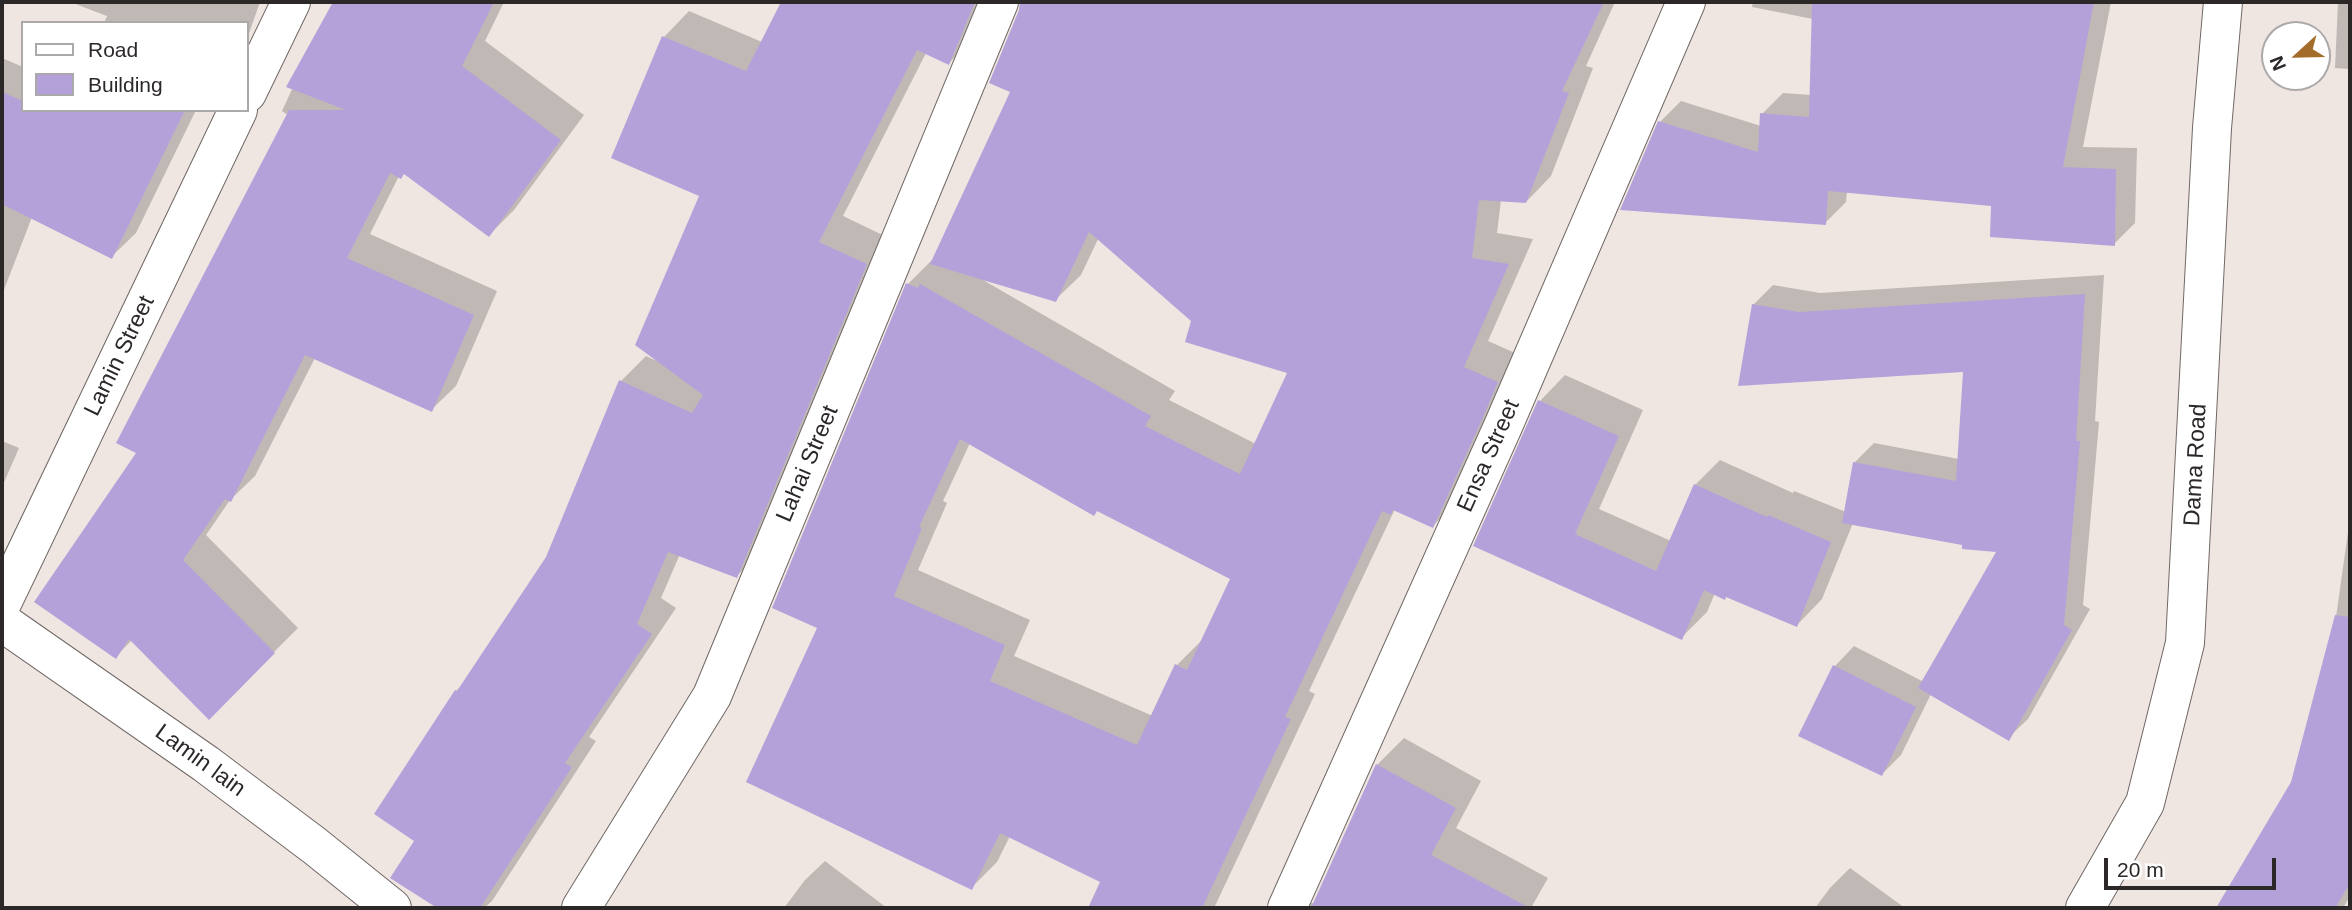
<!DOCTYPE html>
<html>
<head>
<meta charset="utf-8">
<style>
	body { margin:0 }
	#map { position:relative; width:2352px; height:910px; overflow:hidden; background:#efe6e2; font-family:Arial,sans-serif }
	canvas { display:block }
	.frame { position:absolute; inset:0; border:4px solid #2c2827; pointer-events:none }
	.legend { position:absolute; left:21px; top:21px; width:228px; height:91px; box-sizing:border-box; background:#fff; border:2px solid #aba9a9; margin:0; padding:9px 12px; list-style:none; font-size:21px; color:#2c2827 }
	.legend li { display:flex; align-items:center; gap:14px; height:35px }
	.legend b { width:35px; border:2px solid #aba9a9 }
	.north { position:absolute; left:2261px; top:21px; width:70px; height:70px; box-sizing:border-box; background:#fff; border:2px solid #aba9a9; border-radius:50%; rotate:248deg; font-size:19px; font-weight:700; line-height:28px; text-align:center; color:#2c2827 }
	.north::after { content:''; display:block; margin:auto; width:24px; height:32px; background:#a46c29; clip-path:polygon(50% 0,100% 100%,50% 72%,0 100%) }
	.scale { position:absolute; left:2104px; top:858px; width:172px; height:32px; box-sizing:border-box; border:4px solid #2c2827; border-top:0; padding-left:9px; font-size:21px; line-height:24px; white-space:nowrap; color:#2c2827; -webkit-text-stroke:5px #fff; paint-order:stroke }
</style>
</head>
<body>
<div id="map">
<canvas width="2352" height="910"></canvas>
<div class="frame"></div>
<ul class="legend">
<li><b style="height:9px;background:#fff"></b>Road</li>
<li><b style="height:19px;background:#b4a1d9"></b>Building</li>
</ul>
<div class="north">N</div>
<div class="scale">20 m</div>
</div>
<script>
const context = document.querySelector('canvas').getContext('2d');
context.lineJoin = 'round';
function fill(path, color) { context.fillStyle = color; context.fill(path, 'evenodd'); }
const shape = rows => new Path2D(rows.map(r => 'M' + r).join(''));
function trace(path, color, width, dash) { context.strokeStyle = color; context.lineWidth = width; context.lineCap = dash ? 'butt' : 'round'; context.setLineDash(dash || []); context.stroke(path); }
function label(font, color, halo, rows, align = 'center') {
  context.font = font + ' Arial,sans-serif'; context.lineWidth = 6; context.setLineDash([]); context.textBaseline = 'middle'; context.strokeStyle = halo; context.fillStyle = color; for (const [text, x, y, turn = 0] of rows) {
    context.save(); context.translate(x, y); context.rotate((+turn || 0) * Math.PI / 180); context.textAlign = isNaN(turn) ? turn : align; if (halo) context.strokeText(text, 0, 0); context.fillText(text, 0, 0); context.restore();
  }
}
fill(shape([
	[70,2,260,2,247,39,247,23,104,23,107,16],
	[335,2,504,2,485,41,584,115,514,210,489,235,405,172,399,176,370,234,497,291,456,386,431,410,315,358,255,476,230,500,206,535,298,628,209,717,132,640,116,656,139,452,288,115,282,111,316,37],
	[783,2,989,2,974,38,949,63,926,53,843,216,891,239,762,551,737,576,680,554,661,598,676,608,589,737,596,741,492,901,484,908,440,908,392,877,417,841,456,691,463,684,548,558,621,381,646,356,657,361,701,195,664,37,689,11,762,42],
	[1022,2,1253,2,1298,22,1308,2,1615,2,1586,66,1593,68,1551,176,1526,202,1501,200,1497,233,1533,239,1488,341,1522,356,1458,500,1433,526,1395,509,1309,691,1315,694,1214,908,1090,908,1102,881,1010,836,997,862,971,888,819,627,908,284,933,259,1013,91],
	[1099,237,1193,321,1290,372,1256,444,1169,400,1175,391,983,280,1055,300,1081,275],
	[970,443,1233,578,1202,640,1177,665,1153,716,1014,656,1030,620,918,570,947,503,943,501],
	[1753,2,2111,2,2083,147,2137,148,2135,223,2114,244,1993,204,1847,191,1846,202,1825,223,1660,122,1681,101,1761,126,1762,114,1783,93,1811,95,1813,19,1752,7],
	[2338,2,2350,2,2350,69,2335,68],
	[2,58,23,67,23,110,196,110,136,233,111,257,32,217,2,295],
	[2104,275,2095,421,2099,422,2083,605,2090,609,2028,719,2008,738,1931,694,1901,755,1882,774,1835,666,1854,646,1922,681,1999,551,1853,523,1822,599,1797,625,1727,595,1715,593,1707,612,1682,637,1476,545,1540,401,1565,375,1643,410,1599,509,1671,541,1695,485,1720,460,1793,493,1794,491,1846,512,1855,462,1874,443,1959,459,1965,370,1753,305,1773,285,1820,293],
	[2,441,19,448,2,487],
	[2350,518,2350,896,2343,908,2243,908,2224,897,2292,783,2336,617],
	[1404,738,1481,781,1456,828,1548,878,1531,908,1304,908,1309,903,1315,903,1377,765],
	[825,861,887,908,784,908,805,880],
	[1850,868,1905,908,1815,908,1830,888]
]), '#0003');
fill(shape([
	[333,2,494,2,462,66,561,140,489,237,404,174,401,179,390,173,347,258,474,315,432,412,305,355,231,502,225,499,183,560,275,653,209,720,129,639,116,659,34,602,136,453,116,443,289,110,346,110,286,87],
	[781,2,975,2,949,65,917,50,819,242,867,264,737,578,668,552,637,624,652,634,565,763,572,767,480,908,437,908,390,878,414,841,374,814,455,690,457,691,546,557,619,380,692,413,703,395,635,345,699,196,611,158,662,36,746,71],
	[1020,2,1604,2,1562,91,1569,93,1526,203,1479,200,1472,258,1509,264,1464,367,1498,382,1484,415,1433,528,1393,510,1391,515,1382,511,1285,717,1291,719,1202,908,1088,908,1100,882,1000,833,972,890,746,782,817,628,772,608,906,283,918,288,920,284,1151,416,1145,426,1240,474,1287,373,1185,342,1191,321,1089,232,1056,302,930,264,1010,92,989,83,1019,10],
	[960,439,1094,516,1097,511,1230,579,1187,670,1175,664,1137,745,990,681,1005,645,894,596,922,528,919,527],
	[1812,2,2094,2,2063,167,2116,169,2115,246,1990,237,1991,206,1828,191,1826,225,1620,210,1658,121,1758,152,1760,113,1809,117],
	[2,92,23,101,23,110,185,110,112,259,2,204],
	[2085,294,2076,441,2080,441,2064,625,2072,630,2009,741,1918,688,1996,552,1962,549,1962,545,1842,523,1853,462,1956,481,1963,372,1738,386,1752,304,1799,312],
	[1538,400,1619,436,1575,534,1656,571,1694,484,1767,517,1768,515,1831,542,1797,627,1726,597,1725,600,1704,590,1682,640,1473,546],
	[2335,615,2350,617,2350,883,2335,908,2216,908,2291,782],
	[1833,665,1916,707,1882,776,1798,736],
	[1376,764,1456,808,1431,855,1530,908,1311,908]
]), '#b4a1d9');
const minor = shape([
	[247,93,291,2],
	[2,603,238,110],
	[2,622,206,764,315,846,392,908],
	[581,908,712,696,999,2],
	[1287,908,1504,424,1686,2]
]);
const highway = shape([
	[2085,908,2145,803,2185,643,2212,128,2223,2]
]);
trace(minor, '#706865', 40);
trace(highway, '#706865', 40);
trace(minor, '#fff', 38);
trace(highway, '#fff', 38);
label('23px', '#2c2827', '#fff', [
	["Lamin Street",120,356,-64],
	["Ensa Street",1489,456,-66],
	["Lahai Street",808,464,-67],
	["Dama Road",2196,465,-87],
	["Lamin lain",200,761,36]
]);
</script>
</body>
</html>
